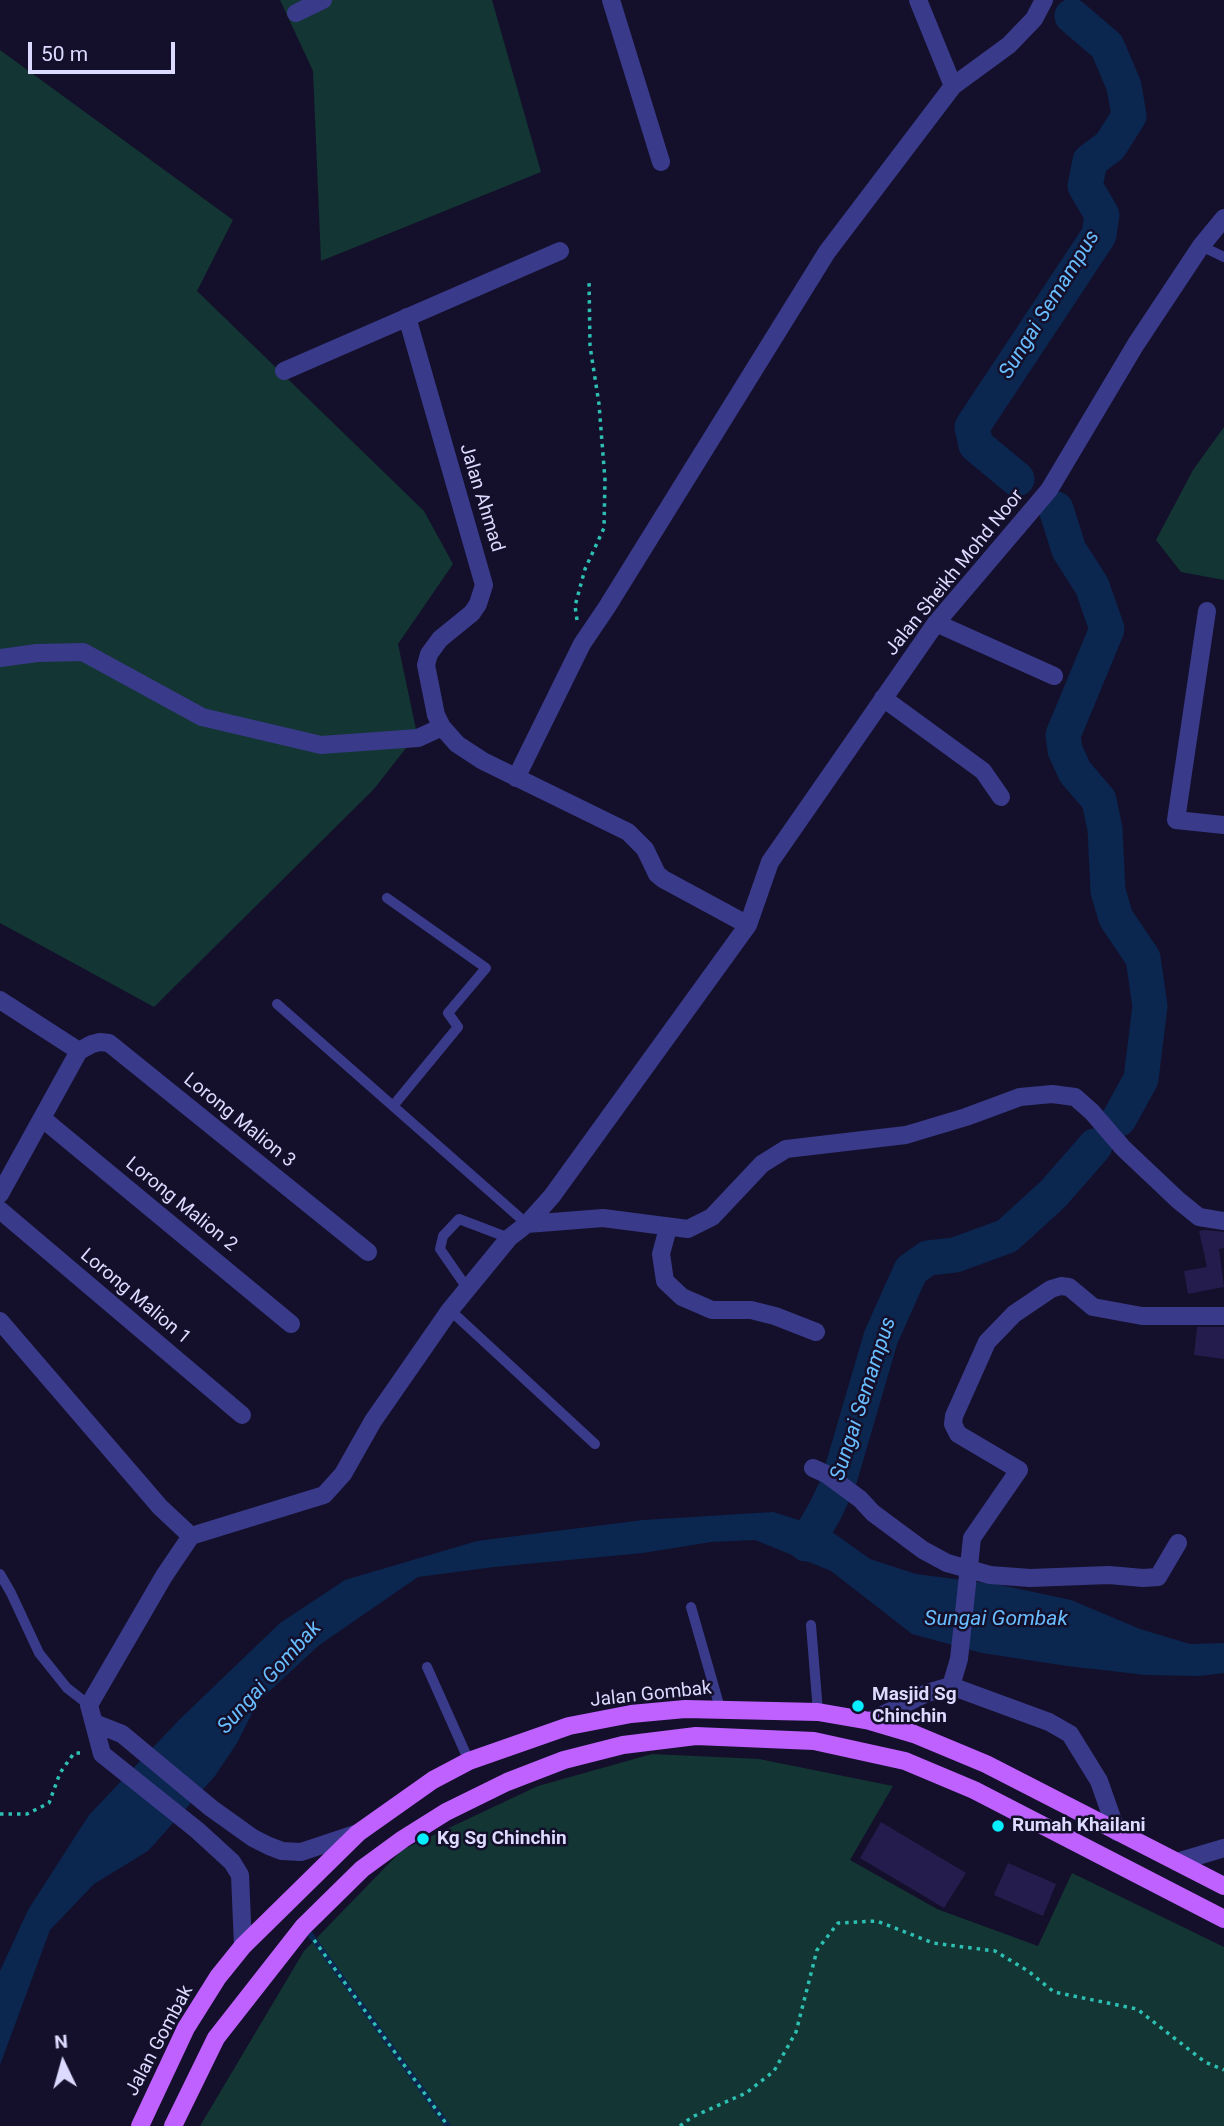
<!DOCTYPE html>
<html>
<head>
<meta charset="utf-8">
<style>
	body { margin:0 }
	#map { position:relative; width:1224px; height:2126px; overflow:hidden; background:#14102b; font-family:Roboto,sans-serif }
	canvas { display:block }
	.north { position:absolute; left:28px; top:2028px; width:70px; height:70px; -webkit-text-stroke:5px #14102b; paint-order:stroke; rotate:355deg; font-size:19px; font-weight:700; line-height:28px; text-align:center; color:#dddaff }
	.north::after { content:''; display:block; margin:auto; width:24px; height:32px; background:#dddaff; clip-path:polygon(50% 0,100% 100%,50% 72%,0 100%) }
	.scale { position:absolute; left:28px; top:42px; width:147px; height:32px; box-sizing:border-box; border:4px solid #dddaff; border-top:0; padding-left:9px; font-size:21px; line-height:24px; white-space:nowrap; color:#dddaff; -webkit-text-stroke:5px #14102b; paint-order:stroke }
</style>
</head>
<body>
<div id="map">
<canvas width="1224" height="2126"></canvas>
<div class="north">N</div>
<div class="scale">50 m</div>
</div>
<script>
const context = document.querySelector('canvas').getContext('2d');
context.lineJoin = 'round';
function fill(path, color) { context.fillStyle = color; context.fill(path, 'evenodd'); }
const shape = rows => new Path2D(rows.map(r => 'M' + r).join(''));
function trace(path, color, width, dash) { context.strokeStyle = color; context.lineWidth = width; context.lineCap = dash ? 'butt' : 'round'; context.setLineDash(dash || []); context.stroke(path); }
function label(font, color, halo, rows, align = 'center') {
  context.font = font + ' Roboto,sans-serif'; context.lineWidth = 5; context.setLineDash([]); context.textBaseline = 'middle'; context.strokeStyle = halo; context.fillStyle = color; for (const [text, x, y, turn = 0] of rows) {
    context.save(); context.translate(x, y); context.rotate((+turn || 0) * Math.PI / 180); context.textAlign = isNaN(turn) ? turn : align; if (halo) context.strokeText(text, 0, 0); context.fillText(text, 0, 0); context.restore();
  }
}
fill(shape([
	[280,0,492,0,541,172,321,261,313,71],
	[0,50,233,220,197,291,424,511,453,564,398,644,417,734,374,789,154,1007,0,923],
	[1224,427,1224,580,1181,572,1156,540,1193,470],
	[652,1754,759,1759,893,1786,850,1860,937,1909,1038,1946,1072,1873,1224,1947,1224,2126,200,2126,304,1951,402,1850,538,1786]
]), '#133533');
fill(shape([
	[773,1512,828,1529,870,1559,916,1574,1001,1585,1071,1600,1140,1629,1190,1644,1224,1643,1224,1673,1199,1676,1146,1675,1067,1666,982,1653,912,1634,831,1571,755,1540,711,1542,643,1553,494,1567,418,1577,318,1646,258,1702,237,1743,215,1776,148,1851,94,1884,50,1930,0,2065,0,1971,28,1910,89,1815,179,1720,280,1623,345,1580,477,1541,643,1520]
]), '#0b264f');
trace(shape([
	[310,1934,448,2126]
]), '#0b264f', 6);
trace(shape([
	[1017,479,976,445,972,427,1099,235,1102,215,1085,186,1090,161,1110,146,1129,116,1124,86,1107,46,1072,16],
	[1056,509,1069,550,1092,586,1107,629,1063,735,1065,750,1075,772,1099,800,1105,829,1108,891,1116,918,1143,958,1150,1006,1141,1079,1119,1119],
	[806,1544,825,1511,838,1484,881,1337,911,1270,928,1258,955,1255,1007,1236,1053,1194,1095,1146]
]), '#0b264f', 35);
fill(shape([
	[1206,1230,1224,1232,1224,1248,1219,1249,1224,1287,1188,1294,1184,1271,1207,1267,1199,1231],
	[1197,1327,1224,1327,1224,1359,1194,1355],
	[881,1822,966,1873,944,1908,860,1858],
	[1008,1863,1056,1884,1043,1916,994,1895]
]), '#241c4c');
trace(shape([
	[577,620,575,606,585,569,604,528,605,480,599,404,590,346,589,279],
	[0,1814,27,1814,49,1803,60,1773,74,1753,83,1753],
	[314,1940,448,2126],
	[680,2126,692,2117,746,2093,774,2071,796,2032,817,1950,838,1923,877,1921,933,1943,995,1951,1028,1971,1054,1992,1137,2009,1205,2062,1224,2070]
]), '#2dc0b2', 3.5, [3.5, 5]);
trace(shape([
	[1201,246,1224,257],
	[387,898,486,968,448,1013,458,1027,393,1106],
	[277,1004,527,1224],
	[467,1288,440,1249,443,1236,459,1219,509,1238],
	[450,1310,595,1444],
	[0,1574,11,1593,39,1653,67,1688,89,1705],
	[691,1607,720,1708],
	[811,1625,818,1712],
	[427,1667,469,1761]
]), '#3a3a8b', 10);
trace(shape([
	[611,0,661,162],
	[918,0,953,86],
	[296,13,323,0],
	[407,317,484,585,478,604,472,613,440,639,429,654,426,665,436,715,442,727,457,744,483,761,628,832,645,849,657,874,663,879,748,925],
	[284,371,560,251],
	[1207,611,1176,820,1224,825],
	[936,623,1054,676],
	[0,658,37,653,83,652,202,717,321,745,418,738,442,727],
	[883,698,983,771,1001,797],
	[516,778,582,644,607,607,827,252,953,86,1009,45,1034,19,1044,0],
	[0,1000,79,1051],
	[43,1119,291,1324],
	[0,1194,79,1051,92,1044,100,1042,109,1043,368,1252],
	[0,1210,242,1415],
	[527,1224,603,1218,688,1229,712,1217,762,1164,786,1149,906,1135,966,1117,1020,1097,1052,1094,1075,1097,1092,1112,1123,1148,1178,1200,1199,1217,1224,1221],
	[668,1228,661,1254,665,1281,682,1297,712,1310,751,1310,775,1316,816,1332],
	[0,1321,160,1507,191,1536],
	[813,1468,826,1474,860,1499,873,1513,923,1550,947,1563,990,1575,1030,1578,1109,1575,1143,1578,1158,1577,1178,1543],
	[951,1686,959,1659,972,1538,1019,1470,958,1434,953,1424,954,1416,987,1342,1014,1314,1051,1289,1061,1286,1069,1287,1093,1307,1142,1316,1224,1316],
	[870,1721,927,1693,951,1686,1049,1722,1070,1734,1099,1781,1117,1832],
	[94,1723,122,1734,211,1808,253,1838,269,1846,282,1851,301,1852,358,1833],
	[1177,1862,1224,1848],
	[243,1946,240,1875,232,1862,197,1830,102,1754,89,1705,164,1576,191,1536,324,1495,343,1474,373,1421,450,1310,509,1238,527,1224,552,1196,748,925,770,862,936,623,1049,490,1136,344,1201,246,1224,218]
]), '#3a3a8b', 18);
trace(shape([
	[140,2126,186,2028,218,1977,243,1946,358,1833,433,1780,469,1761,569,1726,631,1714,685,1709,818,1712,870,1721,914,1734,986,1764,1224,1886],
	[173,2126,216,2038,303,1927,362,1869,403,1839,446,1812,507,1782,564,1760,623,1745,696,1736,814,1741,905,1761,974,1790,1224,1919]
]), '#be61ff', 18);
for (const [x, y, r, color] of [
	[858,1706,7,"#06efff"],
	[998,1826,7,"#06efff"],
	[423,1839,7,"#06efff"]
]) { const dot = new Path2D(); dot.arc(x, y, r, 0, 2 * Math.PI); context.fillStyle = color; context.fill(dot); trace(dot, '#14102b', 2.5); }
label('19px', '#dddaff', '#14102b', [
	["Jalan Ahmad",481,498,73],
	["Jalan Sheikh Mohd Noor",955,573,-51],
	["Lorong Malion 3",239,1121,39],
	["Lorong Malion 2",181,1205,39],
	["Lorong Malion 1",135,1297,40],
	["Jalan Gombak",651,1695,-6],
	["Jalan Gombak",160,2041,-62]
]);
label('bold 19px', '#dddaff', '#14102b', [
	["Masjid Sg",872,1695],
	["Chinchin",872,1717],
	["Rumah Khailani",1012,1826],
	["Kg Sg Chinchin",437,1839]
], 'left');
label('italic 21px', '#68beff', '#14102b', [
	["Sungai Semampus",1050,305,-58],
	["Sungai Semampus",864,1399,-72],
	["Sungai Gombak",996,1620],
	["Sungai Gombak",270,1678,-48]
]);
</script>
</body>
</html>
